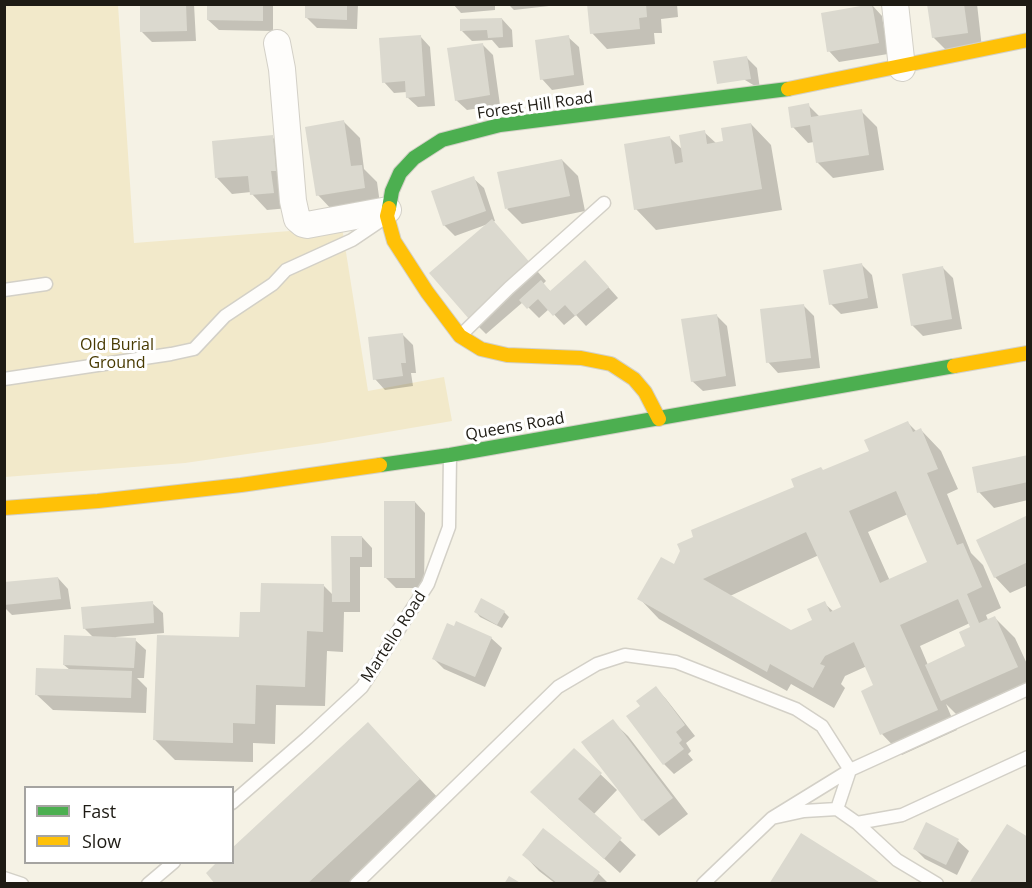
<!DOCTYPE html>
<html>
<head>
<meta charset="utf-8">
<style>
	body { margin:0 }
	#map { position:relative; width:1032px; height:888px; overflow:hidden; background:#f5f2e5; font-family:"Open Sans",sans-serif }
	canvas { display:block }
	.frame { position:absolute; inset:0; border:6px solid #1e1b14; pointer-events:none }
	.legend { position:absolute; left:24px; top:786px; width:210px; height:78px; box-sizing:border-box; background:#fff; border:2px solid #a5a4a1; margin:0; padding:8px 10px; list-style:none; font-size:18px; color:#1e1b14 }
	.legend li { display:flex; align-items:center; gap:12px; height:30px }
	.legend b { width:30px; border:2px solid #a5a4a1 }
</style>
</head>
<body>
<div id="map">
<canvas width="1032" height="888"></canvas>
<div class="frame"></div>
<ul class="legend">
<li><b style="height:8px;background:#4caf50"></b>Fast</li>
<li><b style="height:8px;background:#ffc107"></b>Slow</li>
</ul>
</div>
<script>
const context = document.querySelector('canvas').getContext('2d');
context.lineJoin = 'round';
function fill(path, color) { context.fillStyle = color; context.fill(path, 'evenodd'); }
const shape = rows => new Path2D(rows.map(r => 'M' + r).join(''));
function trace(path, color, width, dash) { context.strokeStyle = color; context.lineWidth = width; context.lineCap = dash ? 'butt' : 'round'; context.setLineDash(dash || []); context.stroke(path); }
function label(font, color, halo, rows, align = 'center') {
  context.font = font + ' "Open Sans",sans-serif'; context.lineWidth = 6; context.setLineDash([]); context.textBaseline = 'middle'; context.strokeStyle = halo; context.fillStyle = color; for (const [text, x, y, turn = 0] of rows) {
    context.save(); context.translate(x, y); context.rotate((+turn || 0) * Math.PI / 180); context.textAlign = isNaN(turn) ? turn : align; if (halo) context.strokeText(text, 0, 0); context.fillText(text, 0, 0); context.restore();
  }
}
fill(shape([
	[5,5,118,5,134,243,342,227,368,391,444,377,452,421,323,443,185,463,5,477]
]), '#f2e9ca');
fill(shape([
	[141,4,194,4,196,41,152,42,142,32],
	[209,4,273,4,273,31,219,30,208,20],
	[307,4,358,4,357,29,317,28,306,17],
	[453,4,495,4,495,10,461,13],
	[508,4,548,4,549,6,514,10],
	[588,4,677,4,678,17,661,19,662,33,654,33,655,44,607,49,592,33],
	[928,4,977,4,982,48,949,53,933,37],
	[872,5,882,16,888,54,839,62,829,51],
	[502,19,512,30,513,47,499,48,492,40,472,41,462,31],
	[420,36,430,47,435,106,418,107,407,97,407,92,394,93,384,82],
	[568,37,579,47,584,85,552,90,542,79],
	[482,44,493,55,500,105,467,110,456,100],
	[747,58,757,68,760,89,715,62],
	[808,105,820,117,861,111,877,127,884,170,833,178,817,162,814,142,808,143,793,127],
	[344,122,360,138,364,169,377,182,380,204,333,211,318,195],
	[751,124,771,145,782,210,656,230,636,209,670,138,683,150,704,132,717,144,725,143],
	[272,137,288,152,289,208,267,210,252,194,251,192,232,194,217,178],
	[562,160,578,176,585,211,522,224,507,209],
	[473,178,484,188,495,221,493,222,546,281,543,284,551,292,595,272,618,298,586,326,576,315,564,325,549,309,539,318,523,302,486,334,470,318,488,224,455,236,444,225],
	[862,265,872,275,878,308,841,314,831,304],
	[943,268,953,278,962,329,923,336,912,325],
	[803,305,814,316,820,368,778,373,768,362],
	[716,315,727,326,736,386,703,391,692,381],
	[402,334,413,345,416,373,411,373,413,386,385,390,375,379],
	[908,423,917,432,921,430,941,451,958,489,947,494,971,553,983,565,1001,608,986,615,988,620,995,618,1015,638,1028,666,1028,692,962,720,946,704,957,730,902,755,882,734,863,692,875,686,867,666,845,676,841,684,845,688,834,708,791,684,787,691,659,619,639,598,675,566,824,472,871,452],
	[908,514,929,563,890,581,868,532],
	[819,555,843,608,834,612,824,603,814,621,791,632,730,596],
	[970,623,972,628,967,647,928,665,920,646],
	[1028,456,1028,500,994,508,979,492],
	[415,502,425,513,424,588,396,588,385,577],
	[1028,517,1028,585,1010,593,995,577],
	[362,537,372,548,372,567,360,567,360,612,344,612,343,652,327,651,325,706,276,705,275,744,253,743,253,762,175,760,155,740,261,613,324,586,333,595,333,538],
	[58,578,68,589,71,609,12,615,4,607,4,584],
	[152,603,163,613,164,633,116,637,116,639,135,640,146,650,144,678,137,678,147,688,146,713,53,710,37,695,70,670,64,665,94,638,84,628],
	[476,612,504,612,509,617,502,628,480,617],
	[491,638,502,648,485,687,444,669,434,659],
	[656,688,666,699,695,736,686,743,691,751,688,754,693,760,674,774,664,764,642,707],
	[612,721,628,736,688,814,659,836,643,820],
	[388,745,440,800,350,884,217,884,232,862],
	[575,750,617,790,593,815,636,855,620,873,548,808],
	[927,824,958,841,969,851,957,875,925,859,914,848],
	[543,830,599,874,609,884,556,884,539,871,524,855]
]), '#0003');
fill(shape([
	[140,4,186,4,187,31,140,32],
	[207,4,263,4,263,21,207,20],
	[305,4,347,4,347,20,305,18],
	[587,4,646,4,647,17,639,18,640,29,590,34],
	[872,4,879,43,827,52,821,13],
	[927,4,964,4,968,33,932,38],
	[502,18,503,37,488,38,487,30,460,31,460,19],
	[421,35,425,96,406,98,405,81,382,83,379,38],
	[569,35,574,75,540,80,535,40],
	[483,43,490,95,455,101,447,48],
	[747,56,751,79,717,84,713,61],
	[809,103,811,117,862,109,869,155,816,163,810,125,791,128,788,107],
	[344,120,351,166,362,165,365,188,316,196,305,127],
	[751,123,762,189,634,210,624,144,670,136,675,164,683,162,679,135,705,130,707,144,723,141,721,128],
	[273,135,276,171,271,171,274,193,250,195,248,176,215,178,212,141],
	[562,159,570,196,505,209,497,172],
	[474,176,486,211,443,226,431,191],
	[492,219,532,265,469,319,429,273],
	[585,260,609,287,575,316,565,305,553,316,538,299,527,309,519,300,541,280,550,291],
	[862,263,868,298,829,305,823,270],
	[943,266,952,319,911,326,902,274],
	[804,304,811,358,766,363,760,309],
	[717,314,726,376,691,382,681,319],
	[403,333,406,363,401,363,403,376,373,380,368,337],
	[908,421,913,432,921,428,938,469,927,473,957,545,963,543,982,587,967,594,979,623,995,616,1018,667,941,701,925,665,965,646,959,632,970,627,958,599,900,625,938,710,880,735,861,691,873,685,854,642,825,656,820,664,825,666,813,688,770,664,767,672,637,599,661,557,674,564,680,551,677,544,693,537,691,530,794,487,791,479,821,467,823,470,869,451,864,440],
	[896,491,927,562,880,583,849,511],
	[806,532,841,607,830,612,825,601,807,609,812,620,791,630,703,579],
	[1028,455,1028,482,977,493,972,467],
	[384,501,415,501,415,578,384,578],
	[1028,515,1028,562,994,578,976,540],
	[331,536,362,536,362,557,350,557,350,602,332,602],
	[58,577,61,599,4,605,4,582],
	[261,583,324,584,323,632,307,631,305,687,256,685,255,724,233,723,233,743,153,740,157,635,239,637,240,612,260,612],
	[481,598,505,611,497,625,474,612],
	[153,601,154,623,83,629,81,607],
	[456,621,492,637,475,677,432,659,447,623,454,626],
	[64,635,136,638,134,668,63,665],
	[36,668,132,671,131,698,35,695],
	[656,686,685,725,676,732,682,740,679,743,684,749,663,765,626,716,640,706,636,701],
	[613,719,673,798,642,821,581,742],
	[368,722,420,779,307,884,215,884,206,873,217,862,232,862,232,848],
	[574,748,602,773,578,799,622,838,604,859,530,792],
	[926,822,959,839,946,865,913,849],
	[1007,824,1028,837,1028,884,972,884,970,882],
	[543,828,600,872,591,884,558,884,522,855],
	[801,833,871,877,882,884,769,884],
	[509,876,522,884,504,884]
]), '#dbd9cf');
const lane = shape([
	[4,290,46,284],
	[461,335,509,288,604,203],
	[4,379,171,354,194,349,225,316,273,284,286,270,352,240,386,217],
	[232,803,307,738,362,687,428,584,449,527,450,456],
	[837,809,850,770,1028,689],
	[857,823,897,860,937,884],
	[4,878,22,884],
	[148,884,174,862],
	[356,884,558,687,597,664,625,655,676,662,796,709,822,726,850,770,772,818],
	[703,884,772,818,804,811,837,809,857,823,902,815,1028,757]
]);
const street = shape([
	[895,4,902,68],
	[277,43,282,69,293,201,297,219,303,224,307,225,388,210]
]);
const fast = shape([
	[389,208,392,191,400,173,414,158,442,140,500,125,788,89],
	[380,465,450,455,954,366]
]);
const slow = shape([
	[788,89,1028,40],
	[389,208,387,216,394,241,427,292,460,336,481,349,507,355,581,358,611,364,634,379,645,392,659,419],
	[954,366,1028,353],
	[4,508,98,501,241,485,380,465]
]);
trace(lane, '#d3d0c7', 15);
trace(street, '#d3d0c7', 28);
trace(fast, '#d3d0c7', 16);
trace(slow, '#d3d0c7', 16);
trace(lane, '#fefdfb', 12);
trace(street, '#fefdfb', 26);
trace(fast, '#4caf50', 14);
trace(slow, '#ffc107', 14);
label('16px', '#1e1b14', '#fff', [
	["Forest Hill Road",535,106,-8],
	["Queens Road",515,427,-10],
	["Martello Road",394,637,-57]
]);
label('16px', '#483a02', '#fff', [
	["Old Burial",117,345],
	["Ground",117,363]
]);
</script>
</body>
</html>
